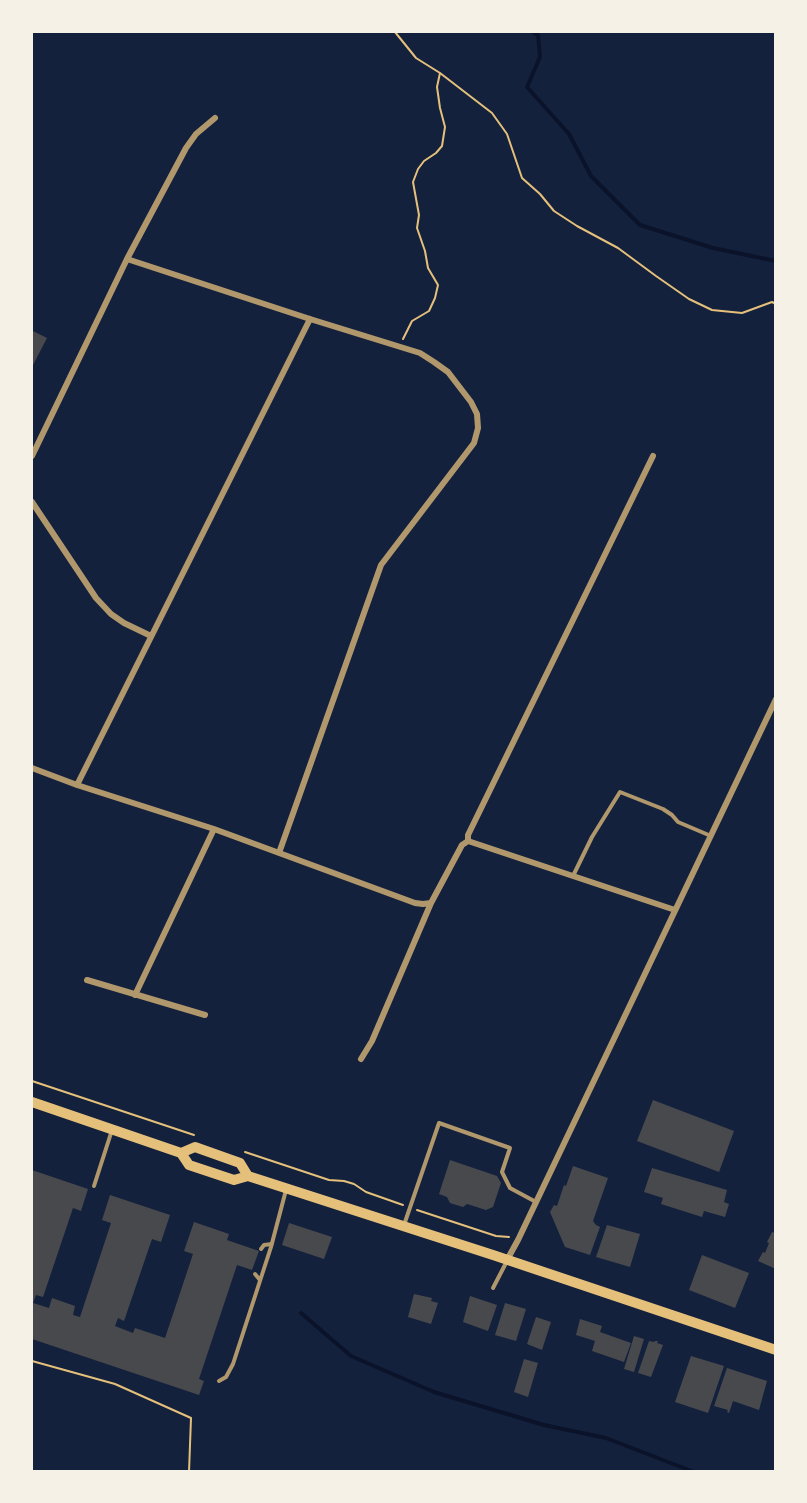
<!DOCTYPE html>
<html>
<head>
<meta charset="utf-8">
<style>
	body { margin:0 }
	#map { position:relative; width:807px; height:1503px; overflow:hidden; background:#14213d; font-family:Montserrat,sans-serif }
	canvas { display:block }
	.frame { position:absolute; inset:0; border:33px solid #f6f1e7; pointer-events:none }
</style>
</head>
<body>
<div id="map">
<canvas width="807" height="1503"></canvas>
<div class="frame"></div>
</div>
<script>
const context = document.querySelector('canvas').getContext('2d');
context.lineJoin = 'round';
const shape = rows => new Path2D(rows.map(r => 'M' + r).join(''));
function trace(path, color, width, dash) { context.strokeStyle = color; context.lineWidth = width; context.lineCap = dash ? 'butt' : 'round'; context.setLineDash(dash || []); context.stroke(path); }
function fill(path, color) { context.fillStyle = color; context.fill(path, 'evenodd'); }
trace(shape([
	[533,32,538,35,540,57,527,87,569,134,591,176,640,225,713,248,776,261],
	[301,1313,351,1356,434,1392,544,1425,606,1438,694,1472]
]), '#0b132b', 4);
fill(shape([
	[33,331,47,338,32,367,32,333],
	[653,1100,734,1131,719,1172,637,1141],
	[450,1160,497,1176,501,1183,493,1207,486,1210,467,1204,463,1207,450,1203,447,1197,439,1194],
	[573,1166,608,1178,593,1221,596,1225,600,1227,590,1255,565,1247,550,1212,554,1205,557,1206,564,1185,566,1186],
	[652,1168,727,1190,724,1202,729,1204,725,1217,704,1211,702,1217,661,1204,663,1198,644,1192],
	[32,1170,88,1189,81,1211,73,1208,43,1297,36,1295,33,1303,49,1308,52,1298,75,1306,73,1315,80,1317,111,1223,102,1220,110,1195,170,1215,161,1242,152,1239,124,1321,118,1318,115,1326,133,1333,135,1328,165,1338,193,1254,184,1251,194,1222,229,1234,227,1240,259,1251,252,1270,237,1265,199,1379,204,1381,199,1395,32,1339],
	[289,1223,332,1237,324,1259,282,1245],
	[607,1225,640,1234,630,1267,596,1257],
	[772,1232,776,1233,776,1269,758,1261,763,1252,765,1253,769,1243,767,1242],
	[702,1255,749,1273,735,1308,689,1290],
	[414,1294,432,1298,431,1301,438,1303,431,1324,408,1317],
	[470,1296,497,1305,488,1331,463,1322],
	[505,1303,526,1309,516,1341,495,1335],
	[536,1317,551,1322,542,1350,527,1344],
	[580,1319,602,1326,600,1332,631,1343,624,1362,592,1351,595,1341,576,1335],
	[634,1336,644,1339,634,1372,624,1369],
	[649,1341,654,1342,655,1341,658,1341,657,1343,663,1345,651,1377,638,1373],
	[691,1356,724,1366,708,1413,675,1402],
	[524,1359,538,1363,528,1397,514,1392],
	[727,1368,767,1381,759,1410,733,1401,729,1413,727,1412,728,1410,714,1406]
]), '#48494c');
trace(shape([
	[395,32,416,58,440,73,492,113,507,134,522,178,540,194,554,211,577,226,618,248,656,276,689,299,712,310,742,313,772,302,776,304],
	[403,339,412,321,429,311,435,298,438,285,428,268,425,251,417,228,419,215,413,182,418,169,424,161,436,153,442,146,445,127,440,108,437,87,440,73],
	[32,1081,194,1135],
	[245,1152,329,1180,344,1181,354,1184,366,1192,403,1205],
	[417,1210,496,1236,509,1237],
	[32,1361,115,1384,191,1418,189,1472]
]), '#e5c07b', 2);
trace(shape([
	[573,876,592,837,620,792,663,809,672,815,678,822,711,836],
	[94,1186,112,1130],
	[404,1225,439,1123,510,1148,502,1172,510,1188,536,1202],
	[261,1249,264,1245,272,1244],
	[255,1274,260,1280],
	[493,1288,507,1261],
	[219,1381,226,1377,233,1364,271,1247,286,1190]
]), '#b1986c', 4);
trace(shape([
	[127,259,310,319,420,353,434,362,448,372,471,402,477,414,478,428,474,443,381,565,279,853],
	[32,456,127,259,186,148,196,134,215,118],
	[32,502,96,598,111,614,124,623,151,636],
	[32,768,77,785,214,829,415,903,423,904,431,903,462,845,468,841,675,910],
	[77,785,310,319],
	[468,841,468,835,653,456],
	[87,980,205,1015],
	[135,995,214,829],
	[361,1059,372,1041,431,903],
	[507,1260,518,1240,776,699]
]), '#b1986c', 6);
trace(shape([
	[32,1102,181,1153,189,1165,234,1180,248,1176,493,1255,776,1350],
	[181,1153,195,1147,240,1163,248,1176]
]), '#e5c07b', 10);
</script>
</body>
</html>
